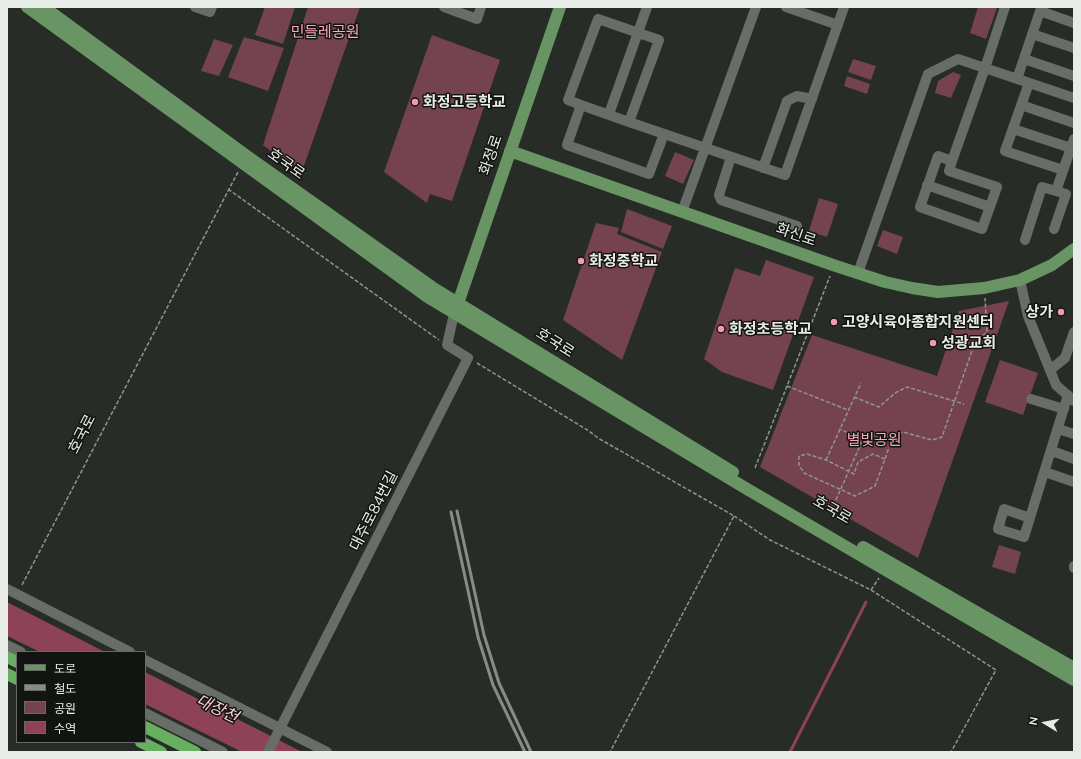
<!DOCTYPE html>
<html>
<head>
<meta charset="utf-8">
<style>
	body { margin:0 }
	#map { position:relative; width:1081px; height:759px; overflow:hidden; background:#272c27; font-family:Mulish,"Noto Sans KR",sans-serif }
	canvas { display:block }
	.frame { position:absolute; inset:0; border:8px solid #e8ece8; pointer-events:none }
	.legend { position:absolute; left:16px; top:651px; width:130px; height:92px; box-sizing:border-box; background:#121411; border:1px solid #686a67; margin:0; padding:5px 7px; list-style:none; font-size:12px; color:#e8ece8 }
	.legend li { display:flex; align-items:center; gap:8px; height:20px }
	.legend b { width:20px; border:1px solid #686a67 }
	.north { position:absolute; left:1025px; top:703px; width:40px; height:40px; -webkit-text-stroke:3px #121411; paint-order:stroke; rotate:280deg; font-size:11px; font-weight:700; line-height:16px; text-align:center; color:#e8ece8 }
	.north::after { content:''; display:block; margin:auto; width:14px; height:18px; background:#e8ece8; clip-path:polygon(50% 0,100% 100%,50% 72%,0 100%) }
</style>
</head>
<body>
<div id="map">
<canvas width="1081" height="759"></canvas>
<div class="frame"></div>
<ul class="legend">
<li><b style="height:5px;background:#699564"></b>도로</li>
<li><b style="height:5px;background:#888c88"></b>철도</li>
<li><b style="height:11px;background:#75434f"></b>공원</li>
<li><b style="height:11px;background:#8d4257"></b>수역</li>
</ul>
<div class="north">N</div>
</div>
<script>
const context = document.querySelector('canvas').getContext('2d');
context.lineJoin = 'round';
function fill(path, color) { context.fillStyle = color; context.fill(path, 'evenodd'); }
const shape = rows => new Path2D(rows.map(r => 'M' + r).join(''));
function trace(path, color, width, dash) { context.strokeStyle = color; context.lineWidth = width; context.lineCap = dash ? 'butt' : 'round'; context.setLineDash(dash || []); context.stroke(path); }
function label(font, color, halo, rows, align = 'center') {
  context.font = font + ' Mulish,"Noto Sans KR",sans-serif'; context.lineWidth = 3; context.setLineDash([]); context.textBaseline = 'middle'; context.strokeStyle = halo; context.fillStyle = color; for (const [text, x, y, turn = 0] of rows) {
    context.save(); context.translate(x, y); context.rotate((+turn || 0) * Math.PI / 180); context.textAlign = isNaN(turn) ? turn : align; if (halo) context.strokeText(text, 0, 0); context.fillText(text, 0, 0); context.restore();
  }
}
fill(shape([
	[265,7,295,7,283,44,255,35],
	[308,7,360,7,301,174,263,145],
	[978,7,997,8,986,39,970,33],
	[432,35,500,60,452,201,430,194,427,203,384,172],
	[244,37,284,48,268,91,228,77],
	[214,39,233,45,219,76,201,71],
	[853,59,876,66,871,80,848,72],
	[953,72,961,75,951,98,935,93,938,81],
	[847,76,870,84,867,94,844,86],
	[675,152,694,160,683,184,665,176],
	[819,198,838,204,827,237,809,231],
	[627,209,672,226,663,249,621,232],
	[596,223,619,228,617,234,662,252,622,360,563,320],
	[883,230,903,237,897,254,877,246],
	[766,260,814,277,773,390,722,372,704,359,735,268,760,276],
	[1009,301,918,558,760,467,812,335,937,376,959,311],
	[1000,360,1038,373,1023,415,985,402],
	[999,545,1021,552,1015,574,992,567]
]), '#75434f');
fill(shape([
	[7,602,105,652,40,652,7,636],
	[145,672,302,752,242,752,145,704]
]), '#8d4257');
trace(shape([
	[790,752,866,602]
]), '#8d4257', 3);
trace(shape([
	[228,189,439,340],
	[477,363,589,431,598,438,734,516,610,752],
	[787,386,848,410],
	[854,397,879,407,895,393,907,387,964,404],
	[885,459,873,454,858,462,854,474,826,460,807,454,799,456,799,465,804,473,855,496,875,486,885,459,893,436,903,432,932,440,942,437,975,342,987,332,985,298],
	[826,460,861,383],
	[755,468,830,276],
	[831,511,863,439,839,429],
	[734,516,770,540,871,590,996,670,951,752],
	[22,585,238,172],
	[871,590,879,578]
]), '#919591', 1.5, [4, 2]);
trace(shape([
	[195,7,210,12,212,7],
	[444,7,477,19,481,7],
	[786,7,838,25],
	[1032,34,1074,48],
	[1024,59,1074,76],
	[1017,79,1040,11,1074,23],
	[1029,83,1005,151,1063,170],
	[581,105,629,122,659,40,598,19,568,100,581,105,567,145,649,174,664,134],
	[1021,105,1074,123],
	[609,114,647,7],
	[629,122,785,175,844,7],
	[1013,129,1071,148],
	[731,157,719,195,721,200,797,226],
	[952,161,938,156,920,207,982,229,997,187,949,171,952,161,985,68,1005,7],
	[763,168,787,101,797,96,812,99],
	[927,185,990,207],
	[682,212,756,7],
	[1054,229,1066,194,1056,191],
	[1025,240,1042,187,1056,191,1074,139],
	[858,273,928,74,958,59,1074,98],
	[1020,280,1028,316,1050,370,1056,385,1074,401],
	[1050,370,1065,358,1074,332],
	[1031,399,1064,409],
	[1058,429,1074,434],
	[1052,451,1074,459],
	[1045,472,1074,482],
	[1030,518,1004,509,998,529,1024,537,1068,395],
	[1074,566,1074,568],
	[7,589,130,652],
	[7,645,21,652],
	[145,660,327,752],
	[145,713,223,752],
	[268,752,468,358,447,345,454,314]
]), '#686e67', 10);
trace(shape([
	[27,7,426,296,747,489,1074,680],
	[44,7,247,156,432,287,733,472],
	[510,151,833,265,885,282,912,288,938,292,984,288,1020,280,1052,265,1074,249],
	[456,309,560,7],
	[863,547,1074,668]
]), '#699564', 12);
trace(shape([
	[7,657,17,662],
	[7,674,17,679],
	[145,727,195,752],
	[141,742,161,752]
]), '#69af62', 12);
trace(shape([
	[457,511,484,635,499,683,531,752],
	[451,512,478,637,493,685,525,752]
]), '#888c88', 3);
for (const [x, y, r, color] of [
	[415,102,4,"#f29aae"],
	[581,261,4,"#f29aae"],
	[1061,312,4,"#f29aae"],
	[834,322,4,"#f29aae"],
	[721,329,4,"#f29aae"],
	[933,343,4,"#f29aae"]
]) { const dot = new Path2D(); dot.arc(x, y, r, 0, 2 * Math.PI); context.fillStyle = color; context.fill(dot); trace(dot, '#121411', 1.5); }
label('15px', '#fca4b8', '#121411', [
	["민들레공원",325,32],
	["별빛공원",874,440]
]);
label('bold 15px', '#e8ece8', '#121411', [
	["화정고등학교",423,102],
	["화정중학교",589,261],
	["상가",1053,312,"right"],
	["고양시육아종합지원센터",842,322],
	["화정초등학교",729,329],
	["성광교회",941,343]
], 'left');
label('15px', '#e8ece8', '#121411', [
	["화정로",491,155,-71],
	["호국로",286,164,35],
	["화신로",796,235,19],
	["호국로",555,343,32],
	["호국로",82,434,-63],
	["호국로",832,510,30],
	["대주로84번길",374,511,-63]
]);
label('italic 16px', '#fcced7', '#121411', [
	["대장천",217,709,26]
]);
</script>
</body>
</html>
